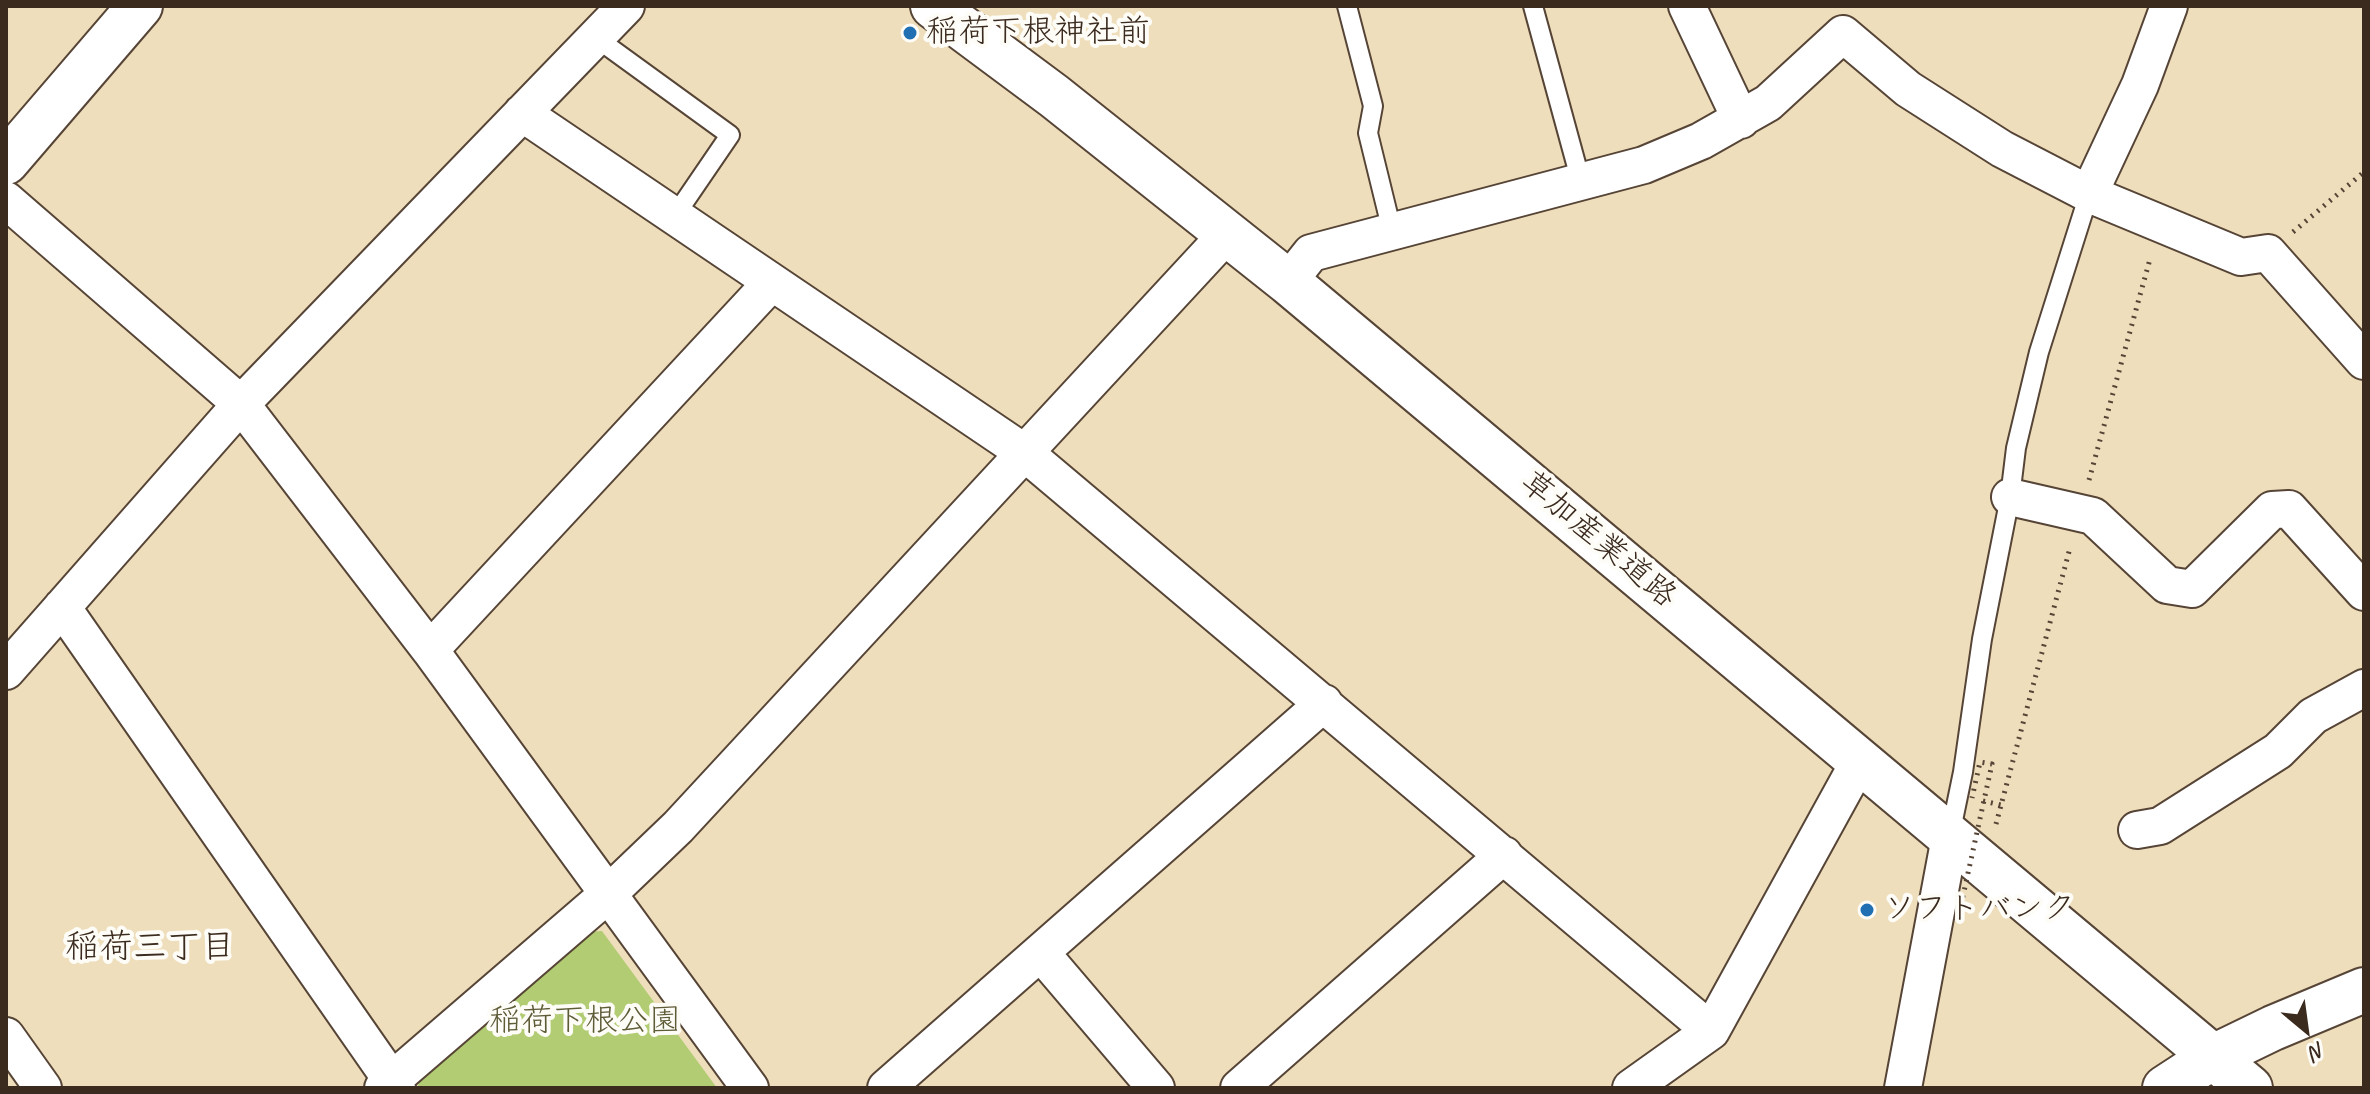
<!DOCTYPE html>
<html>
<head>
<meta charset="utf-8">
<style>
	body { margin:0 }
	#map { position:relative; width:2370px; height:1094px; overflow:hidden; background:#efdebc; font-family:Caveat,sans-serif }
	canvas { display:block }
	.frame { position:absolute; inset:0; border:8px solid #3b2a1e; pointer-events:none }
	.north { position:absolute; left:2266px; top:990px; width:80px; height:80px; -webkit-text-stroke:6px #fdfcf7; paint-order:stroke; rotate:151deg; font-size:22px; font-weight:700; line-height:32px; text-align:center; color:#3b2a1e }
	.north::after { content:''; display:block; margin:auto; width:28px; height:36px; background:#3b2a1e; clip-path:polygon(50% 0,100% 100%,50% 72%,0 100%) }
</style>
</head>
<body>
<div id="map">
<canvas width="2370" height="1094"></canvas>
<div class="frame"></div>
<div class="north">N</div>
</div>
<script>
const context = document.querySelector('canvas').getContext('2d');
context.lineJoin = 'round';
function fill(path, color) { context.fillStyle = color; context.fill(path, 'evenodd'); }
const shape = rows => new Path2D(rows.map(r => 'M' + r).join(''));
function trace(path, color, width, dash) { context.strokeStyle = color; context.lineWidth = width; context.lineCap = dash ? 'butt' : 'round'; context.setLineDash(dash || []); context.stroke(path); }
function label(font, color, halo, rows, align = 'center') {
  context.font = font + ' Caveat,"Klee One",sans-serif'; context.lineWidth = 8; context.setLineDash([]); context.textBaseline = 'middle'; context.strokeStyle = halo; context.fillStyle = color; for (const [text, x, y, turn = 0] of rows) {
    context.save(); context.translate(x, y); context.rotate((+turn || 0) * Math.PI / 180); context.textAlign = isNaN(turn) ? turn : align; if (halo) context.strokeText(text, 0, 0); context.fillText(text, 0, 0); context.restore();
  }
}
fill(shape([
	[602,931,717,1088,418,1088,419,1080,586,932]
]), '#b1cc72');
const lane = shape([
	[1347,6,1373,106,1368,133,1392,231],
	[1533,6,1581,182],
	[595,37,730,135,674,217],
	[1950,835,1963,772,1982,639,2010,497,2016,448,2039,352,2089,194]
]);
const street = shape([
	[1687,6,1741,120],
	[522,113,1025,453,1711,1031,1631,1088],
	[2089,194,2140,85,2169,6],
	[6,200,241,404,430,650,750,1088],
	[1288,282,1311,253,1644,165,1701,141,1768,103,1843,34,1908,89,2002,149,2089,194,2241,257,2268,253,2364,361],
	[2010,497,2093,516,2167,585,2192,589,2272,510,2289,509,2364,592],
	[62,607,397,1088],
	[430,650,771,283],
	[6,671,241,404,626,6],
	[2137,830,2160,826,2278,751,2313,716,2364,688],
	[1041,953,1156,1088],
	[1711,1031,1859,762],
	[6,1036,43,1088],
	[383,1088,607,895,678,827,1228,233],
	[886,1088,1324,703],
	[1239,1088,1504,855],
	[1903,1088,1950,837]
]);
const secondary = shape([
	[933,6,1054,96,1288,282,2250,1088],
	[6,162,140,6],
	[2165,1088,2211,1058,2273,1028,2364,990]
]);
trace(lane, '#564536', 22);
trace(street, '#564536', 40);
trace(secondary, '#564536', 48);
trace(shape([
	[2293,232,2364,172],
	[2089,480,2150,259],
	[1983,801,2001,805],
	[1996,824,2070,548]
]), '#564536', 5, [2, 6]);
trace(lane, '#fff', 18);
trace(street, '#fff', 36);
trace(secondary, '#fff', 44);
trace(shape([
	[1961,905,1992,764,1980,762,1972,798]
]), '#564536', 5, [2, 6]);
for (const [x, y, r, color] of [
	[910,33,8,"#1f6fb2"],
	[1867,910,8,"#1f6fb2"]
]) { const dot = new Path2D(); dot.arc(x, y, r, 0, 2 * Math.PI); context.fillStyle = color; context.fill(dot); trace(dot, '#fdfcf7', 3); }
label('32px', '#3b2a1e', '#fdfcf7', [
	["稲荷下根神社前",926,33],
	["ソフトバンク",1883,910]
], 'left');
label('32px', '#3b2a1e', '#fdfcf7', [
	["草加産業道路",1598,540,40]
]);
label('32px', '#5e5b37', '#fdfcf7', [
	["稲荷下根公園",585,1022]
]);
label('34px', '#3b2a1e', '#fdfcf7', [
	["稲荷三丁目",150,948]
]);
</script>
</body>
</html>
